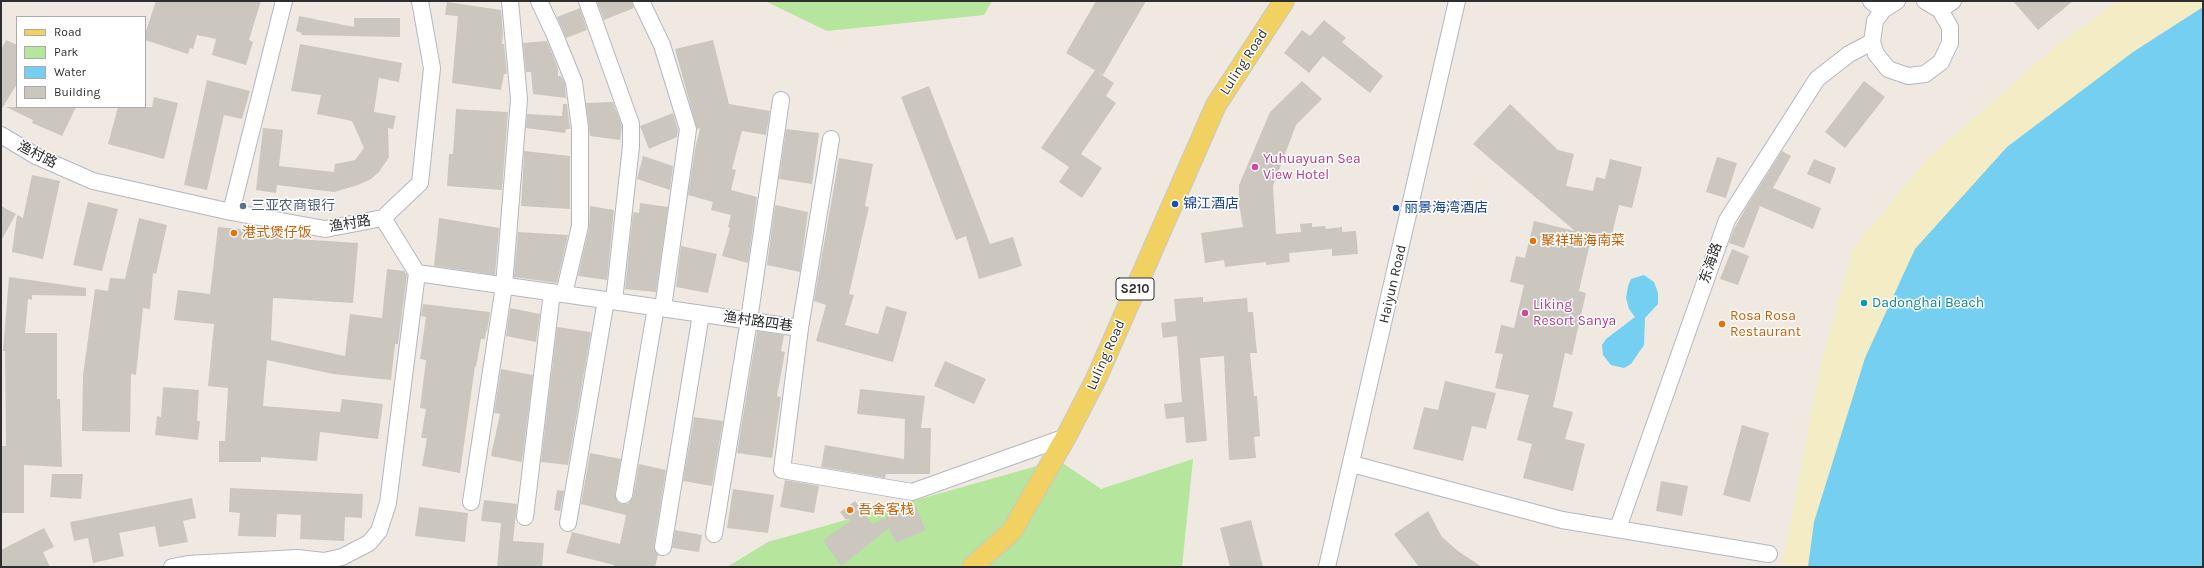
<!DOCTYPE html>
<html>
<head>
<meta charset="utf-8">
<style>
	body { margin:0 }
	#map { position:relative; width:2204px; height:568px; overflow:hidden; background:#efe9e1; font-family:Karla,sans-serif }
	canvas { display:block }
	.frame { position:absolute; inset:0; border:2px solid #2e2e2e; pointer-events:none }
	.legend { position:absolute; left:16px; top:16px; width:130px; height:92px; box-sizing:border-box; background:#fff; border:1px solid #ababab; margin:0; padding:5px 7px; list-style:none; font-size:12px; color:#2e2e2e }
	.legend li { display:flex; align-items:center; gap:8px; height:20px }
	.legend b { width:20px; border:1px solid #ababab }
</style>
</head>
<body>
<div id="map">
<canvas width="2204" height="568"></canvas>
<div class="frame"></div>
<ul class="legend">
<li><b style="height:5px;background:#f2d163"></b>Road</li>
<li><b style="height:11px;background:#b6e59e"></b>Park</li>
<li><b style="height:11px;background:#75cff0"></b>Water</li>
<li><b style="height:11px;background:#cbc7bf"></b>Building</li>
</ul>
</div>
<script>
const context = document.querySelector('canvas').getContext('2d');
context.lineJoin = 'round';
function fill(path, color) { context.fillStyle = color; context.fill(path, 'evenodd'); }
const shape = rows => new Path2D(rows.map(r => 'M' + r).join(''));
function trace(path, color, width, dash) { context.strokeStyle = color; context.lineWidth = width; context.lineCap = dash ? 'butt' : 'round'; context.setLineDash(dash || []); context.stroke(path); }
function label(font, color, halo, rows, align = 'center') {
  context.font = font + ' Karla,"Noto Sans SC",sans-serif'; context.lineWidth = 3; context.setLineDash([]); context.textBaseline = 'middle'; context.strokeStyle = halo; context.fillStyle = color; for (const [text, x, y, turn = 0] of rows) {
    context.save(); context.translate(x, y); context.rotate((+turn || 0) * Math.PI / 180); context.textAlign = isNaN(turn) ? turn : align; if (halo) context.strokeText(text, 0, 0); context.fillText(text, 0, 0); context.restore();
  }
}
fill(shape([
	[765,1,992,1,984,15,827,31],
	[1193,459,1182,567,727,567,768,542,1058,460,1101,489]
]), '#b6e59e');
fill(shape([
	[2118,1,2203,1,2203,7,2133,52,1814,522,1808,567,1782,567,1821,363,1854,247,1925,161,2057,45]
]), '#f3ecc5');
fill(shape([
	[2203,7,2203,567,1808,567,1814,522,1865,358,1915,249,2007,147,2133,52],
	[1644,275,1654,282,1658,293,1658,304,1645,318,1644,345,1631,364,1624,368,1611,365,1603,355,1602,345,1606,339,1635,317,1629,309,1626,298,1628,286,1631,279]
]), '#75cff0');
fill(shape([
	[156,1,261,1,249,40,253,42,246,65,212,55,216,39,197,35,193,49,190,48,188,54,145,40,145,34],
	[632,1,634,8,604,20,597,2],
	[1096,1,1146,1,1103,75,1066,53],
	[2013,1,2073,1,2038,30],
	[447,2,501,10,503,33,502,44,504,44,507,74,504,74,501,90,452,83,458,16,445,15],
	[580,8,587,30,566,38,557,17],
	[299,16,354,27,354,18,400,18,400,37,301,35,302,33,296,31],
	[1324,20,1346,38,1342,42,1383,76,1370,93,1323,56,1309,73,1284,53,1302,30,1310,36],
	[6,40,17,45,17,84,1,110,1,50],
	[713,40,729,104,770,111,766,135,742,131,732,169,736,170,731,190,757,197,748,263,722,256,730,228,728,227,731,215,711,210,713,202,688,195,695,149,700,128,697,129,675,49],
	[547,41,558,68,558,76,561,76,565,84,566,98,533,94,531,72,526,72,523,43],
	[300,44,402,63,399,82,379,78,374,112,396,116,393,129,388,128,389,157,379,172,371,179,358,185,334,192,277,185,276,193,256,190,263,128,283,130,279,166,334,172,335,164,355,160,364,148,352,121,317,114,321,95,291,91],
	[1095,70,1114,83,1106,96,1116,103,1081,154,1102,168,1082,198,1059,182,1069,167,1041,148],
	[207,80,250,91,242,119,224,115,207,190,184,185],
	[1302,81,1322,99,1296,125,1273,186,1276,234,1301,232,1300,224,1312,223,1312,227,1325,226,1326,229,1342,227,1342,232,1356,231,1358,254,1332,256,1332,249,1289,253,1290,262,1266,265,1266,262,1225,267,1224,260,1205,263,1201,233,1243,227,1239,204,1239,185,1270,112],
	[1864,81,1885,97,1845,148,1825,132],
	[929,86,990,244,1013,237,1022,266,979,279,966,236,956,240,901,97],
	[154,97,178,103,164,159,108,144,118,107,152,107],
	[613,102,622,126,620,140,590,136,586,103],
	[563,104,567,104,570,129,566,129,565,133,526,128,527,114,562,116],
	[1510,104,1558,150,1574,154,1566,186,1593,191,1596,177,1605,179,1610,159,1642,167,1632,208,1619,205,1610,243,1591,239,1579,291,1586,293,1572,355,1565,353,1553,407,1573,412,1565,439,1585,444,1573,491,1523,478,1532,444,1517,440,1529,395,1495,388,1503,354,1495,353,1501,325,1514,328,1524,285,1510,282,1516,256,1525,258,1534,221,1575,231,1473,144],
	[6,107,76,107,62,136,32,123,33,120],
	[456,109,508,112,502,190,447,186,449,154,453,154],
	[673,113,678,130,677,137,649,149,640,126],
	[786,129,819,133,812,184,779,179],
	[524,151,570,156,570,209,521,206],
	[1782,151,1791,156,1773,188,1821,208,1813,229,1760,206,1744,248,1729,243,1734,229,1747,206],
	[643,156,673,166,670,190,637,179],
	[1717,157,1737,163,1726,198,1706,192],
	[839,158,873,164,865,206,869,207,849,294,854,295,845,325,878,334,886,306,907,312,893,362,816,341,826,305,814,301],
	[1814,159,1836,168,1830,184,1807,174],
	[32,175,60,181,43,259,12,252,17,215,23,218],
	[88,202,118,209,102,271,73,265],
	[640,203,668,207,656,292,625,289,633,212,639,213],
	[775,205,808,212,800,272,767,265],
	[1,206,16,214,1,241],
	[590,206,614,210,607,280,578,276,589,228],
	[139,218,167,225,156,274,153,273,150,309,143,308,136,375,131,374,130,432,82,431,83,375,95,289,108,291,110,278,125,279],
	[439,218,499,228,495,275,434,266],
	[218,227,240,229,281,237,281,238,358,243,353,303,273,298,271,340,345,356,350,314,382,318,387,269,404,271,407,275,398,344,395,344,391,380,333,374,267,360,263,406,340,412,342,399,383,404,378,439,320,432,317,461,261,457,261,462,219,462,219,441,225,441,228,388,208,386,214,324,174,320,178,290,210,294],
	[518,232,568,235,557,283,514,277],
	[681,246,717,254,708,293,676,287],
	[1732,249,1749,256,1738,285,1720,279],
	[9,277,86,288,86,296,32,295,32,300,28,299,25,333,57,333,57,399,60,399,62,467,24,465,24,513,1,513,1,446,6,446,5,351,3,351],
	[1203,297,1203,302,1247,298,1248,312,1253,312,1257,353,1250,353,1254,396,1257,396,1260,436,1254,437,1256,458,1229,460,1224,356,1200,358,1207,441,1186,443,1184,417,1166,419,1164,404,1182,402,1177,336,1163,338,1161,323,1176,321,1174,299],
	[423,304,490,312,487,332,486,331,485,339,481,339,476,367,475,366,460,473,422,466,427,438,421,438,426,409,420,408,426,360,420,359,426,317,421,316],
	[510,308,540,314,536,342,506,336],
	[557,327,591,332,568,465,541,462],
	[757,331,784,335,781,351,785,352,777,396,781,397,772,458,737,453],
	[945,361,986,379,974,404,934,386],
	[501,369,533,375,522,462,491,456,500,414,494,413],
	[1445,381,1496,393,1486,429,1472,426,1463,461,1413,449,1424,407,1438,410],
	[163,387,199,390,197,421,200,421,198,440,155,435,157,416,161,417],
	[860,389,925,396,921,428,931,428,930,474,886,474,885,478,821,467,825,445,904,459,905,419,857,414],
	[694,417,723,421,712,486,683,481],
	[1742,425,1769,433,1750,502,1723,495],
	[590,453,621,459,615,494,618,502,622,504,628,504,633,497,639,464,666,470,654,545,658,555,655,567,614,567,614,565,566,553,572,532,620,544,626,515,581,504],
	[52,474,83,474,81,499,50,497],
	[785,480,819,486,814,513,780,507],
	[1661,481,1688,486,1682,516,1656,511],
	[230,488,363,494,362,518,345,517,344,541,300,539,301,515,277,514,276,537,238,536,240,513,229,512],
	[733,489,774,495,768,533,727,528],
	[557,490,564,491,560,511,554,510],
	[192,498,196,518,183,521,188,542,159,547,155,526,119,533,124,556,93,563,88,538,74,541,70,522],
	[484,500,517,504,513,541,544,543,542,567,497,567,501,523,481,521],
	[855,501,872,524,915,505,926,530,896,543,889,528,841,566,823,540,852,520,845,519,840,512],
	[419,507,468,513,465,542,415,536],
	[1428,511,1442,537,1458,551,1482,567,1419,567,1394,534],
	[1251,520,1263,567,1230,567,1220,528],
	[44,528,54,547,43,552,50,567,1,567,1,550],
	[675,530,702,535,699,552,672,548]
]), '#cbc7bf');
const minor = shape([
	[539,1,554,33,574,82,580,128,580,226,564,294],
	[587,1,631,124,631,146,614,301],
	[641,1,662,45,688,129,663,308],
	[1871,1,1883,10],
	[1897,1,1883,10,1875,21,1872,42,1876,54,1888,69,1908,76,1925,74,1941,62,1950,43,1950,27,1940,10,1925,1],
	[1940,10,1953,1],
	[1,135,36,156,93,181,231,212,325,229,383,218,420,183,432,68,420,1],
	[231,212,284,1],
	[383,218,417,273,800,328,782,470,912,492,1066,437],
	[800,328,831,139],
	[1352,464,1562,520,1769,554],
	[624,495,656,307],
	[471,502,504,286,519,99,510,1],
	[525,517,552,292],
	[568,523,606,300],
	[1618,528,1727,220,1817,79,1849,54,1872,42],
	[714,534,749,320,781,100],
	[663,547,701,314],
	[172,567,188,564,297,558,324,561,342,557,369,543,379,531,388,503,417,273],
	[1327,567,1457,1]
]);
const major = shape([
	[972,567,1012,531,1066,437,1096,379,1216,105,1284,1]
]);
trace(minor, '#b4b7c1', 18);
trace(major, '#c9c9c9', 22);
trace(minor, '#fff', 16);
trace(major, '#f2d163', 20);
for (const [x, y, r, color] of [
	[1255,167,4,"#d1479c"],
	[1175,204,4,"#1a4fb4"],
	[243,206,4,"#5c6f8a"],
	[1396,208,4,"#1a4fb4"],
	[234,233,4,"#e8710a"],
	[1533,241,4,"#e8710a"],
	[1864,303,4,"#0f9aa8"],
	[1525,313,4,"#d1479c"],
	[1722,324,4,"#e8710a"],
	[850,510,4,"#e8710a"]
]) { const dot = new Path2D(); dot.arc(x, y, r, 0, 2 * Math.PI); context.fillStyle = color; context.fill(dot); trace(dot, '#fff', 1.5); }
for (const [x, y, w] of [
	[1135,289,38]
]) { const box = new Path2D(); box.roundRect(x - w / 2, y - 11, w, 22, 3); context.fillStyle = '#fff'; context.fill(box); trace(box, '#2e2e2e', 1); }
label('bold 13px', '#2e2e2e', null, [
	["S210",1135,289]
]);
label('14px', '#2e2e2e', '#fff', [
	["Luling Road",1244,62,-57],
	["渔村路",37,155,27],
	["渔村路",350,224,-9],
	["东海路",1711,263,-71],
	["Haiyun Road",1393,284,-77],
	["渔村路四巷",758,322,8],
	["Luling Road",1106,355,-66]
]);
label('14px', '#b23c85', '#fff', [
	["Yuhuayuan Sea",1263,159],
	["View Hotel",1263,175],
	["Liking",1533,305],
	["Resort Sanya",1533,321]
], 'left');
label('14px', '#164399', '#fff', [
	["锦江酒店",1183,204],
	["丽景海湾酒店",1404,208]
], 'left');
label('14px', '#4e5e75', '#fff', [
	["三亚农商银行",251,206]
], 'left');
label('14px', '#c56008', '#fff', [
	["港式煲仔饭",242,233],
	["聚祥瑞海南菜",1541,241],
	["Rosa Rosa",1730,316],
	["Restaurant",1730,332],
	["吾舍客栈",858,510]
], 'left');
label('14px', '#0d838f', '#fff', [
	["Dadonghai Beach",1872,303]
], 'left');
</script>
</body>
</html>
